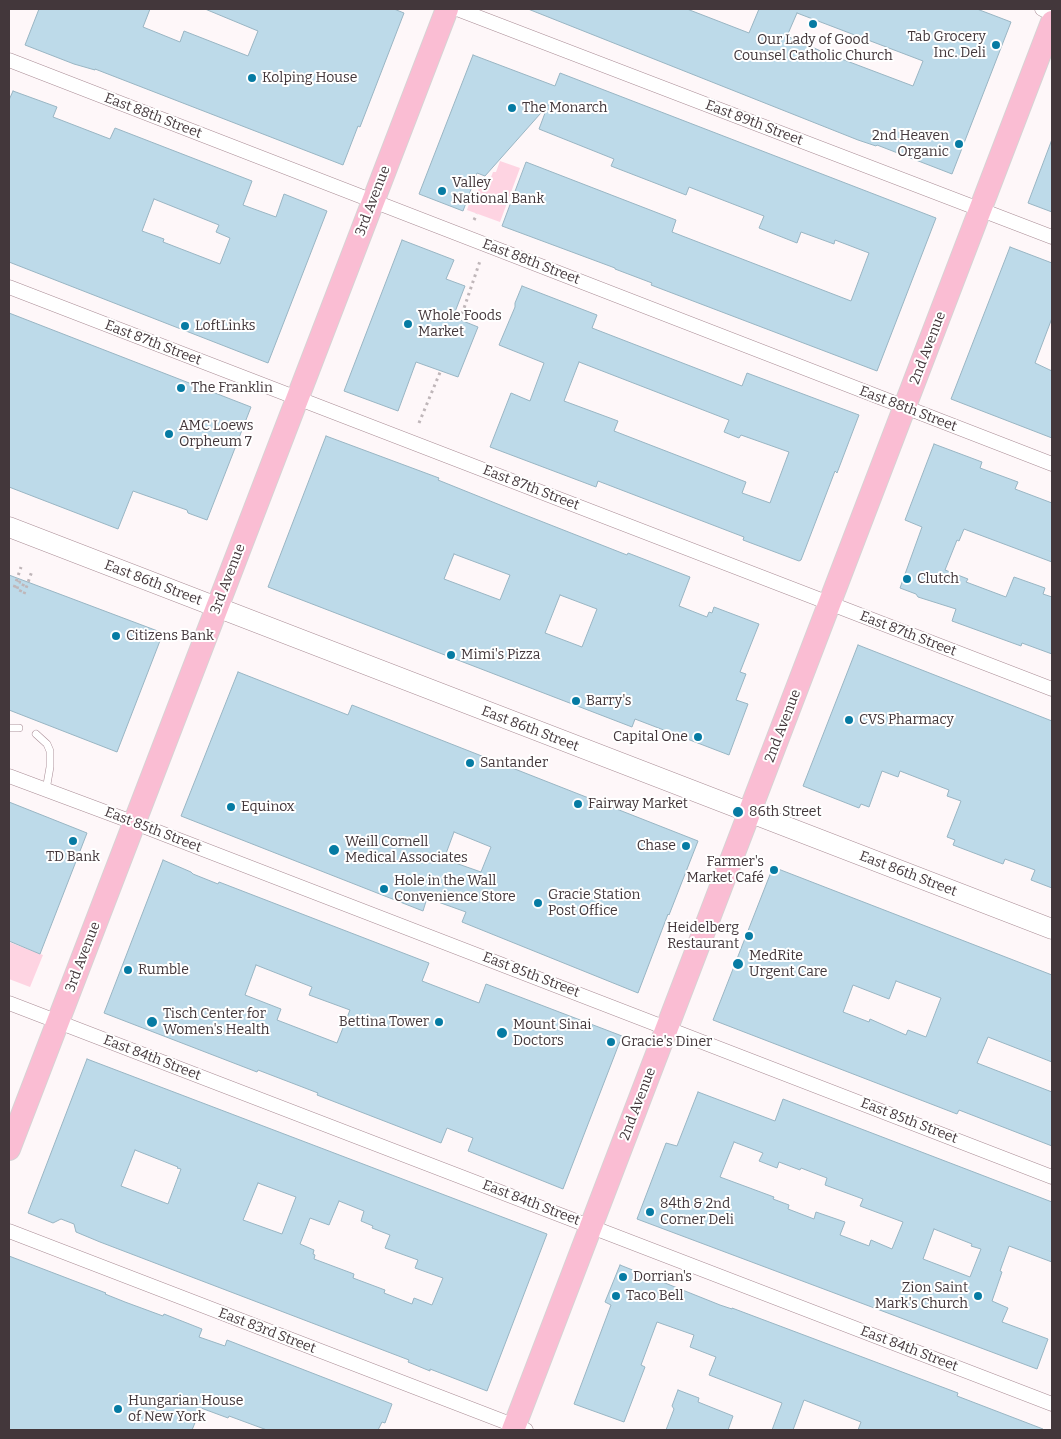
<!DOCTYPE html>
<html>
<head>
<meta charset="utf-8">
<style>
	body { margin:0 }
	#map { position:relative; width:1061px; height:1439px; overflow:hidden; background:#fef7f9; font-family:Bitter,serif }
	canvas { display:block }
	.frame { position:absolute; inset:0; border:10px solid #43373b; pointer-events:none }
</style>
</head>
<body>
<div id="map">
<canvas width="1061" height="1439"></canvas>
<div class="frame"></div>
</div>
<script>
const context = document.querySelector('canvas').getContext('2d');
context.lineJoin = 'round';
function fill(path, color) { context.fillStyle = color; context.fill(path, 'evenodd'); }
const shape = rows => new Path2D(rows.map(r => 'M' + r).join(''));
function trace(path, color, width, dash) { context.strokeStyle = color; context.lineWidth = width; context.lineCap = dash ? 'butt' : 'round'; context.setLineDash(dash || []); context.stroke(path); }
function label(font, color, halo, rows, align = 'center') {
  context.font = font + ' Bitter,serif'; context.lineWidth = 4; context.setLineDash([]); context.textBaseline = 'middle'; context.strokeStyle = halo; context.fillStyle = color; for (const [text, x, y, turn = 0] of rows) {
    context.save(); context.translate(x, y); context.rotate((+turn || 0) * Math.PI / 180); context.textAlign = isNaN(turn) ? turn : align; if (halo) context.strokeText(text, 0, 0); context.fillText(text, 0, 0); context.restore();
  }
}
fill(shape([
	[500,161,520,168,500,222,467,210,471,198,474,200,479,188,483,189,487,179,490,180,493,172,496,172],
	[9,942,43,955,30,987,9,979]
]), '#fed4e2');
const building = shape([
	[39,9,150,9,143,27,180,42,184,31,248,56,258,31,205,9,394,9,404,13,360,127,358,126,343,165,95,69,95,70,74,64,25,45,39,9],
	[528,9,687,9,749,33,759,9,977,9,1011,22,952,174,877,145,876,146,858,140,528,9],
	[797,13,923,61,913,86,823,52,787,36,797,13],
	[473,55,555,86,560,73,936,218,877,371,651,285,652,283,615,269,615,268,502,226,526,162,676,220,672,232,851,301,869,253,835,240,834,244,801,232,797,243,759,228,764,216,689,187,686,195,655,183,611,166,614,159,539,129,548,105,485,176,477,173,463,211,419,194,473,55],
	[13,91,57,107,53,117,110,139,115,128,252,181,243,205,276,217,284,194,327,211,268,363,9,262,9,100,13,91],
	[154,199,219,225,216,232,230,238,220,264,163,242,164,239,142,231,154,199],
	[1051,142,1052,143,1052,212,1028,203,1051,142],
	[402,240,454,260,446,279,465,286,453,317,478,327,458,377,416,362,398,411,344,391,402,240],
	[1010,247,1052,263,1052,318,1035,363,1052,371,1052,438,951,399,1010,247],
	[522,286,597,315,592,328,742,386,747,373,859,415,837,473,835,471,801,560,799,561,743,540,744,537,598,481,596,487,490,447,511,393,530,401,544,363,499,345,515,307,515,303,522,286],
	[579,362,729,420,724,432,739,438,741,435,789,452,770,503,742,493,746,482,614,431,618,421,564,401,579,362],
	[9,313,251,407,207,520,188,513,187,510,133,491,118,529,9,487,9,313],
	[326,436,439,478,438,480,515,511,627,555,628,553,690,577,679,606,707,617,709,612,712,613,714,607,759,624,740,672,746,674,736,700,748,704,729,755,635,719,632,727,268,587,326,436],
	[454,554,510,575,500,600,444,579,454,554],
	[560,595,597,609,582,647,545,633,560,595],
	[934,444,982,462,980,468,1018,482,1015,489,1052,503,1052,562,964,529,959,541,957,540,945,570,968,579,966,582,1006,597,1014,577,1045,588,1043,594,1052,597,1052,654,1022,643,1021,646,952,621,956,609,918,597,916,594,900,588,922,527,905,520,934,444],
	[9,575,163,633,117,752,9,710,9,575],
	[858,645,1052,721,1052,888,1031,880,1035,870,1005,859,1003,864,953,845,955,840,947,837,961,801,947,796,949,790,900,771,898,777,882,771,869,807,861,804,859,808,803,786,858,645],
	[238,672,348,715,352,705,698,841,669,915,668,914,638,993,462,922,466,912,427,898,423,911,181,816,238,672],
	[454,832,491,847,481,872,444,859,454,832],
	[9,802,87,833,40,954,9,941,9,802],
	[163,860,191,872,193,874,218,884,219,882,429,963,422,981,479,1003,486,984,622,1036,563,1189,468,1151,473,1138,447,1128,441,1143,317,1095,318,1093,258,1070,257,1072,104,1013,163,860],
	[256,965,312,987,309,995,350,1010,337,1043,277,1020,281,1009,245,995,256,965],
	[773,867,1052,975,1052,1062,988,1037,977,1063,1052,1092,1052,1146,959,1110,957,1114,713,1020,773,867],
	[896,981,941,998,926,1037,908,1030,906,1035,870,1019,869,1022,843,1012,853,985,889,999,896,981],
	[87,1059,547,1234,487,1391,430,1369,430,1371,408,1362,409,1360,100,1242,76,1232,74,1224,61,1219,53,1223,28,1213,87,1059],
	[135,1150,178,1167,177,1168,181,1169,168,1204,121,1186,135,1150],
	[258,1183,296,1197,282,1234,243,1220,258,1183],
	[339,1201,364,1211,361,1221,373,1226,372,1228,390,1235,385,1248,418,1260,415,1268,443,1278,432,1305,414,1298,412,1304,384,1293,385,1290,353,1278,354,1274,314,1259,315,1255,313,1254,314,1250,300,1244,310,1218,329,1225,339,1201],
	[698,1092,775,1121,783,1099,1052,1202,1052,1262,1009,1246,1000,1271,1002,1272,992,1301,1008,1308,1002,1322,1048,1339,1037,1369,637,1219,666,1143,677,1146,698,1092],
	[734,1142,763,1153,759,1161,777,1168,779,1162,800,1170,801,1168,827,1178,825,1185,863,1199,860,1206,903,1222,892,1249,871,1240,869,1246,840,1235,845,1222,816,1212,814,1219,788,1209,789,1205,773,1199,774,1197,720,1177,734,1142],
	[934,1229,972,1244,971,1246,981,1249,970,1277,923,1259,934,1229],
	[9,1256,106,1293,105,1294,125,1302,163,1316,164,1314,202,1329,199,1337,225,1346,227,1340,392,1404,385,1423,382,1422,378,1430,267,1430,229,1416,228,1418,201,1408,192,1430,9,1430,9,1256],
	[620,1265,720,1305,732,1309,732,1308,958,1393,957,1396,1043,1429,1043,1430,858,1430,861,1422,804,1400,793,1430,772,1430,782,1403,709,1375,716,1357,690,1347,694,1335,657,1322,641,1365,645,1367,624,1422,574,1404,611,1305,605,1302,620,1265],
	[678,1390,699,1398,698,1402,733,1416,728,1430,666,1430,674,1409,672,1406,678,1390]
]);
fill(building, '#bddae9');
trace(building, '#99b5c3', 1);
const service = shape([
	[9,728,19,728],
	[36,734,47,744,50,751,50,767,46,790]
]);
const minor = shape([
	[457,9,1052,237],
	[1042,9,1052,13],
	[9,60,1052,464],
	[9,287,1052,689],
	[9,776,135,823,1052,1177],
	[9,1003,1052,1404],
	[9,1231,526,1430]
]);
const secondary = shape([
	[9,527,1052,929]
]);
const primary = shape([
	[9,1149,447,9],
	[513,1430,1052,22]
]);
trace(service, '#aa8d96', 8);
trace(minor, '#aa8d96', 15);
trace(secondary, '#aa8d96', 21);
trace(primary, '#d6d3d4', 24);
trace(shape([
	[474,220,477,214],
	[460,320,480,261],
	[419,423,441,370],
	[20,592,24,583,19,582,17,589,14,588,21,567],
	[24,594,32,571]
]), '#bfb6b9', 3, [2.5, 4]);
trace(service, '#fff', 7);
trace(minor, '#fff', 14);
trace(secondary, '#fff', 20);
trace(primary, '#fabdd3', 22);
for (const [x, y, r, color] of [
	[813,24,5,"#067ba3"],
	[996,45,5,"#067ba3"],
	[252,78,5,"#067ba3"],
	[512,108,5,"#067ba3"],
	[959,144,5,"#067ba3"],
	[442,191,5,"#067ba3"],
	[408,324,5,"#067ba3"],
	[185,326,5,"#067ba3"],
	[181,388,5,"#067ba3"],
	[169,434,5,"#067ba3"],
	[907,579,5,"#067ba3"],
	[116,636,5,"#067ba3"],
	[451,655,5,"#067ba3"],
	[576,701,5,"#067ba3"],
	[849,720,5,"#067ba3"],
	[698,737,5,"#067ba3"],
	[470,763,5,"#067ba3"],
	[578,804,5,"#067ba3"],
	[231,807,5,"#067ba3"],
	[738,812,6,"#067ba3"],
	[73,841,5,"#067ba3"],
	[686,846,5,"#067ba3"],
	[334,850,6,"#067ba3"],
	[774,870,5,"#067ba3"],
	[384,889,5,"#067ba3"],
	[538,903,5,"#067ba3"],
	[749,936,5,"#067ba3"],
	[738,964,6,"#067ba3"],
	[128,970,5,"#067ba3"],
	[152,1022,6,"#067ba3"],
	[439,1022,5,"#067ba3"],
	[502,1033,6,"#067ba3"],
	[611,1042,5,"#067ba3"],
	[650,1212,5,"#067ba3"],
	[623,1277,5,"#067ba3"],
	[616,1296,5,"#067ba3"],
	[978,1296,5,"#067ba3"],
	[118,1409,5,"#067ba3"]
]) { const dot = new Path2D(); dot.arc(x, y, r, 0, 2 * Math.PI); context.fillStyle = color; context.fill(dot); trace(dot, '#fff', 2); }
label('14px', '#43373b', '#fff', [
	["Tab Grocery",986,37,"right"],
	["Inc. Deli",986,53,"right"],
	["Our Lady of Good",813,40,"center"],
	["Counsel Catholic Church",813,56,"center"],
	["Kolping House",262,78],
	["The Monarch",522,108],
	["2nd Heaven",949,136,"right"],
	["Organic",949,152,"right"],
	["Valley",452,183],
	["National Bank",452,199],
	["Whole Foods",418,316],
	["Market",418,332],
	["LoftLinks",195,326],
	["The Franklin",191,388],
	["AMC Loews",179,426],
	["Orpheum 7",179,442],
	["Clutch",917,579],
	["Citizens Bank",126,636],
	["Mimi's Pizza",461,655],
	["Barry's",586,701],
	["CVS Pharmacy",859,720],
	["Capital One",688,737,"right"],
	["Santander",480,763],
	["Fairway Market",588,804],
	["Equinox",241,807],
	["86th Street",749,812],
	["Weill Cornell",345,842],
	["Medical Associates",345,858],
	["Chase",676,846,"right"],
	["TD Bank",73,857,"center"],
	["Farmer's",764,862,"right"],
	["Market Café",764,878,"right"],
	["Hole in the Wall",394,881],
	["Convenience Store",394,897],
	["Gracie Station",548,895],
	["Post Office",548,911],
	["Heidelberg",739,928,"right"],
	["Restaurant",739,944,"right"],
	["MedRite",749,956],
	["Urgent Care",749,972],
	["Rumble",138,970],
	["Tisch Center for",163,1014],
	["Women's Health",163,1030],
	["Bettina Tower",429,1022,"right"],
	["Mount Sinai",513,1025],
	["Doctors",513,1041],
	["Gracie's Diner",621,1042],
	["84th & 2nd",660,1204],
	["Corner Deli",660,1220],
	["Dorrian's",633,1277],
	["Zion Saint",968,1288,"right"],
	["Mark's Church",968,1304,"right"],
	["Taco Bell",626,1296],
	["Hungarian House",128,1401],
	["of New York",128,1417]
], 'left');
label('14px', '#43373b', '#fff', [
	["East 88th Street",153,116,21],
	["East 89th Street",754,123,21],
	["3rd Avenue",373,201,-69],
	["East 88th Street",531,262,21],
	["East 87th Street",153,343,21],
	["2nd Avenue",928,348,-69],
	["East 88th Street",908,409,21],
	["East 87th Street",531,488,21],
	["3rd Avenue",228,579,-69],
	["East 86th Street",153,583,21],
	["East 87th Street",908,634,21],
	["2nd Avenue",783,726,-69],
	["East 86th Street",530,729,21],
	["East 85th Street",153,830,21],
	["East 86th Street",908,874,21],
	["3rd Avenue",83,957,-69],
	["East 85th Street",531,975,21],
	["East 84th Street",152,1058,21],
	["2nd Avenue",638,1104,-69],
	["East 85th Street",909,1121,21],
	["East 84th Street",531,1203,21],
	["East 83rd Street",267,1331,21],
	["East 84th Street",909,1349,21]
]);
</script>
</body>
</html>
